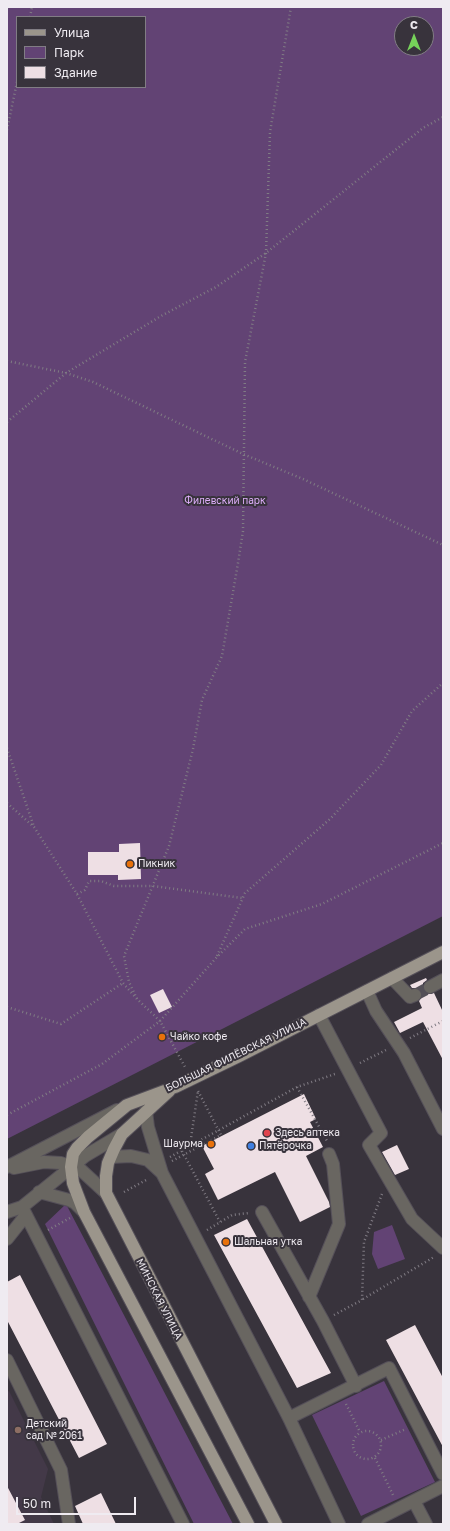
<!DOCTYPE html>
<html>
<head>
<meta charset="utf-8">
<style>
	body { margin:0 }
	#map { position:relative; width:450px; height:1531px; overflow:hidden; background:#38333c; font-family:"Golos Text",sans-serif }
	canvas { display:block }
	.frame { position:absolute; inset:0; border:8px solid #efebf1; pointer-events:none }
	.legend { position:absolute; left:16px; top:16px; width:130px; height:72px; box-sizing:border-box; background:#38333c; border:1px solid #817d84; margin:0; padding:5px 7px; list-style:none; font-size:12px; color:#efebf1 }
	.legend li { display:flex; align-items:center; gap:8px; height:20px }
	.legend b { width:20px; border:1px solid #817d84 }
	.north { position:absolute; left:394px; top:16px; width:40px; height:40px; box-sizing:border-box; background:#38333c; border:1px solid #817d84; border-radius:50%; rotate:0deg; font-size:11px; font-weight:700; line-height:16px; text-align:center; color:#efebf1 }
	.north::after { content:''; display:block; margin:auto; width:14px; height:18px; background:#76d25a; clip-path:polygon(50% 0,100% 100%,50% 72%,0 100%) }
	.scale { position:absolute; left:16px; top:1497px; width:120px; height:18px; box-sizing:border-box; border:2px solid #efebf1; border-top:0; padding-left:5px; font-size:12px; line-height:14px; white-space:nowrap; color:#efebf1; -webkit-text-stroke:3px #38333c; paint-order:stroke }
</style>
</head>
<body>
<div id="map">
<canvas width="450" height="1531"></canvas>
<div class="frame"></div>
<ul class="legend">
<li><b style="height:5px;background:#9b958b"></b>Улица</li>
<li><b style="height:11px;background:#624374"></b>Парк</li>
<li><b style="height:11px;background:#eedfe4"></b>Здание</li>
</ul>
<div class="north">С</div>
<div class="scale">50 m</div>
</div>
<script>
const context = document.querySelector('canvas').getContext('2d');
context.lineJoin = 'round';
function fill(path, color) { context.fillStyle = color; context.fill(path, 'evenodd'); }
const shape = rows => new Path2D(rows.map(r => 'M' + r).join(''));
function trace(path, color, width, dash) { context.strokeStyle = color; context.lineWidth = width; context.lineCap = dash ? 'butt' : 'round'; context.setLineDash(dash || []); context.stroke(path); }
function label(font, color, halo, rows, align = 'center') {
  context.font = font + ' "Golos Text",sans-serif'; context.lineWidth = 4; context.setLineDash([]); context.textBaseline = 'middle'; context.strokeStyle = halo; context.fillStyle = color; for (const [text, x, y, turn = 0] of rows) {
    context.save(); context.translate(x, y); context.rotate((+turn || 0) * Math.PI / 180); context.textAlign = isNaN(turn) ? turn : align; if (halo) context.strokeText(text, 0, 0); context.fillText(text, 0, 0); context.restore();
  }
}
fill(shape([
	[9,1391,48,1469,41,1497,54,1524,7,1524,7,1392]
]), '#433948');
fill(shape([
	[7,7,443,7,443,916,7,1139],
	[17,17,145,17,145,87,17,87],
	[402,24,426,24,426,48,402,48],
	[66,1204,233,1524,194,1524,45,1224],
	[392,1225,405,1259,378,1269,372,1254,374,1232],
	[384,1381,435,1482,361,1516,312,1415]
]), '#624374');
fill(shape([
	[140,843,141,879,118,880,118,875,88,875,88,852,119,852,119,844],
	[426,978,427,980,423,983,423,990,426,994,434,993,443,1012,443,1060,423,1022,400,1033,394,1022,422,1008,419,1001,422,996,422,992,416,988,412,988,410,985],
	[163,989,172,1007,159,1013,150,995],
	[304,1094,316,1119,310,1122,323,1147,306,1156,329,1202,330,1207,300,1222,275,1172,218,1200,205,1174,214,1169,202,1146],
	[397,1145,409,1169,395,1175,382,1152],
	[247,1219,331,1373,297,1388,214,1235],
	[20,1275,107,1444,79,1458,7,1320,7,1282],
	[415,1325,443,1378,443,1447,386,1340],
	[7,1486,25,1520,17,1524,7,1524],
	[101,1493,116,1524,83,1524,75,1506]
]), '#eedfe4');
trace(shape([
	[415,995,430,987]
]), '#534f57', 12, [12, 6]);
const minor = shape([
	[392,978,410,997,415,995],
	[430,987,443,980],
	[367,991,376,1011,404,1053,443,1129],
	[319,1015,381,1133,369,1145,412,1219,443,1248],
	[146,1111,148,1127,162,1173,289,1418,339,1524],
	[111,1157,131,1156,148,1160,161,1172],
	[7,1167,117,1110],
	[14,1168,44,1162,61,1163,81,1170,106,1193],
	[39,1192,69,1200,75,1203,84,1212],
	[22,1207,183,1524],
	[7,1212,22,1207,85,1156,122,1134],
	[262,1212,323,1321,356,1386],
	[7,1239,26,1215],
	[309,1297,339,1224,333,1164,329,1154],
	[7,1360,61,1470,69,1524],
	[289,1418,389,1368,443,1474],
	[414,1501,426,1524],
	[368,1524,443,1486]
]);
const major = shape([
	[169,1091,122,1134,114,1149,108,1163,106,1176,106,1193,276,1524],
	[248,1524,84,1212,73,1183,71,1167,73,1154,77,1148,88,1137,127,1105,175,1087,239,1056,443,952]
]);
trace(minor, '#555059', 14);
trace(major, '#555059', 14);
trace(shape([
	[7,8,10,7],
	[30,17,32,7],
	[7,130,17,82],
	[7,361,66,373,93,382,243,454,303,479,443,545],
	[7,422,66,373,161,316,216,287,266,253,423,128,443,117],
	[7,748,34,827],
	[7,803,34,827,77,894,123,983,137,999,160,1021,185,1067],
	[77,894,85,890,89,881,101,881,114,886,153,886,242,898],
	[217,956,245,893,330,819,381,765,412,711,443,683],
	[137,999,129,982,124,956,169,846,193,749,202,700,222,656,238,563,243,531,245,362,266,253,270,132,291,7],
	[7,1007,61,1024,123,983],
	[410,1038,443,1021],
	[360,1063,386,1050],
	[297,1087,327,1141],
	[7,1115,102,1064,160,1021,216,958,245,929,322,904,443,843],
	[190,1145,198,1091],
	[182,1151,220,1222],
	[170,1157,297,1087,335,1074],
	[172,1161,221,1135,198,1091],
	[124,1192,148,1179],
	[48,1230,70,1218],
	[207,1230,232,1215,249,1213],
	[363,1299,434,1257],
	[334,1315,362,1300,364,1242,382,1194],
	[346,1404,360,1432],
	'353 1445a14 14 0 1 1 28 0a14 14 0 1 1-28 0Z',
	[381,1440,406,1429],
	[375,1458,394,1497]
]), '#807c84', 2.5, [1, 3]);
trace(minor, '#696661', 12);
trace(major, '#9b958b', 12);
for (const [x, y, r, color] of [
	[130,864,4,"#e8710a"],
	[162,1037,4,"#e8710a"],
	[267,1133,4,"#e0444e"],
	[211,1144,4,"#e8710a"],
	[251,1146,4,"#3f7fe0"],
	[226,1242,4,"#e8710a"],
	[18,1430,4,"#8d6e63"]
]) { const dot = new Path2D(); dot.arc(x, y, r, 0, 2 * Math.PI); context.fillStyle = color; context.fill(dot); trace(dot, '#38333c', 1.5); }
label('10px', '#dcadf8', '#38333c', [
	["Филевский парк",225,501]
]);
label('10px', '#efebf1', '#38333c', [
	["Пикник",138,864],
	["Чайко кофе",170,1037],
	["Здесь аптека",275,1133],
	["Шаурма",203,1144,"right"],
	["Пятёрочка",259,1146],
	["Шальная утка",234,1242],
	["Детский",26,1424],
	["сад № 2061",26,1436]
], 'left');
label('10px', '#efebf1', '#38333c', [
	["БОЛЬШАЯ ФИЛЁВСКАЯ УЛИЦА",236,1055,-26],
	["МИНСКАЯ УЛИЦА",159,1299,63]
]);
</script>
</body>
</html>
